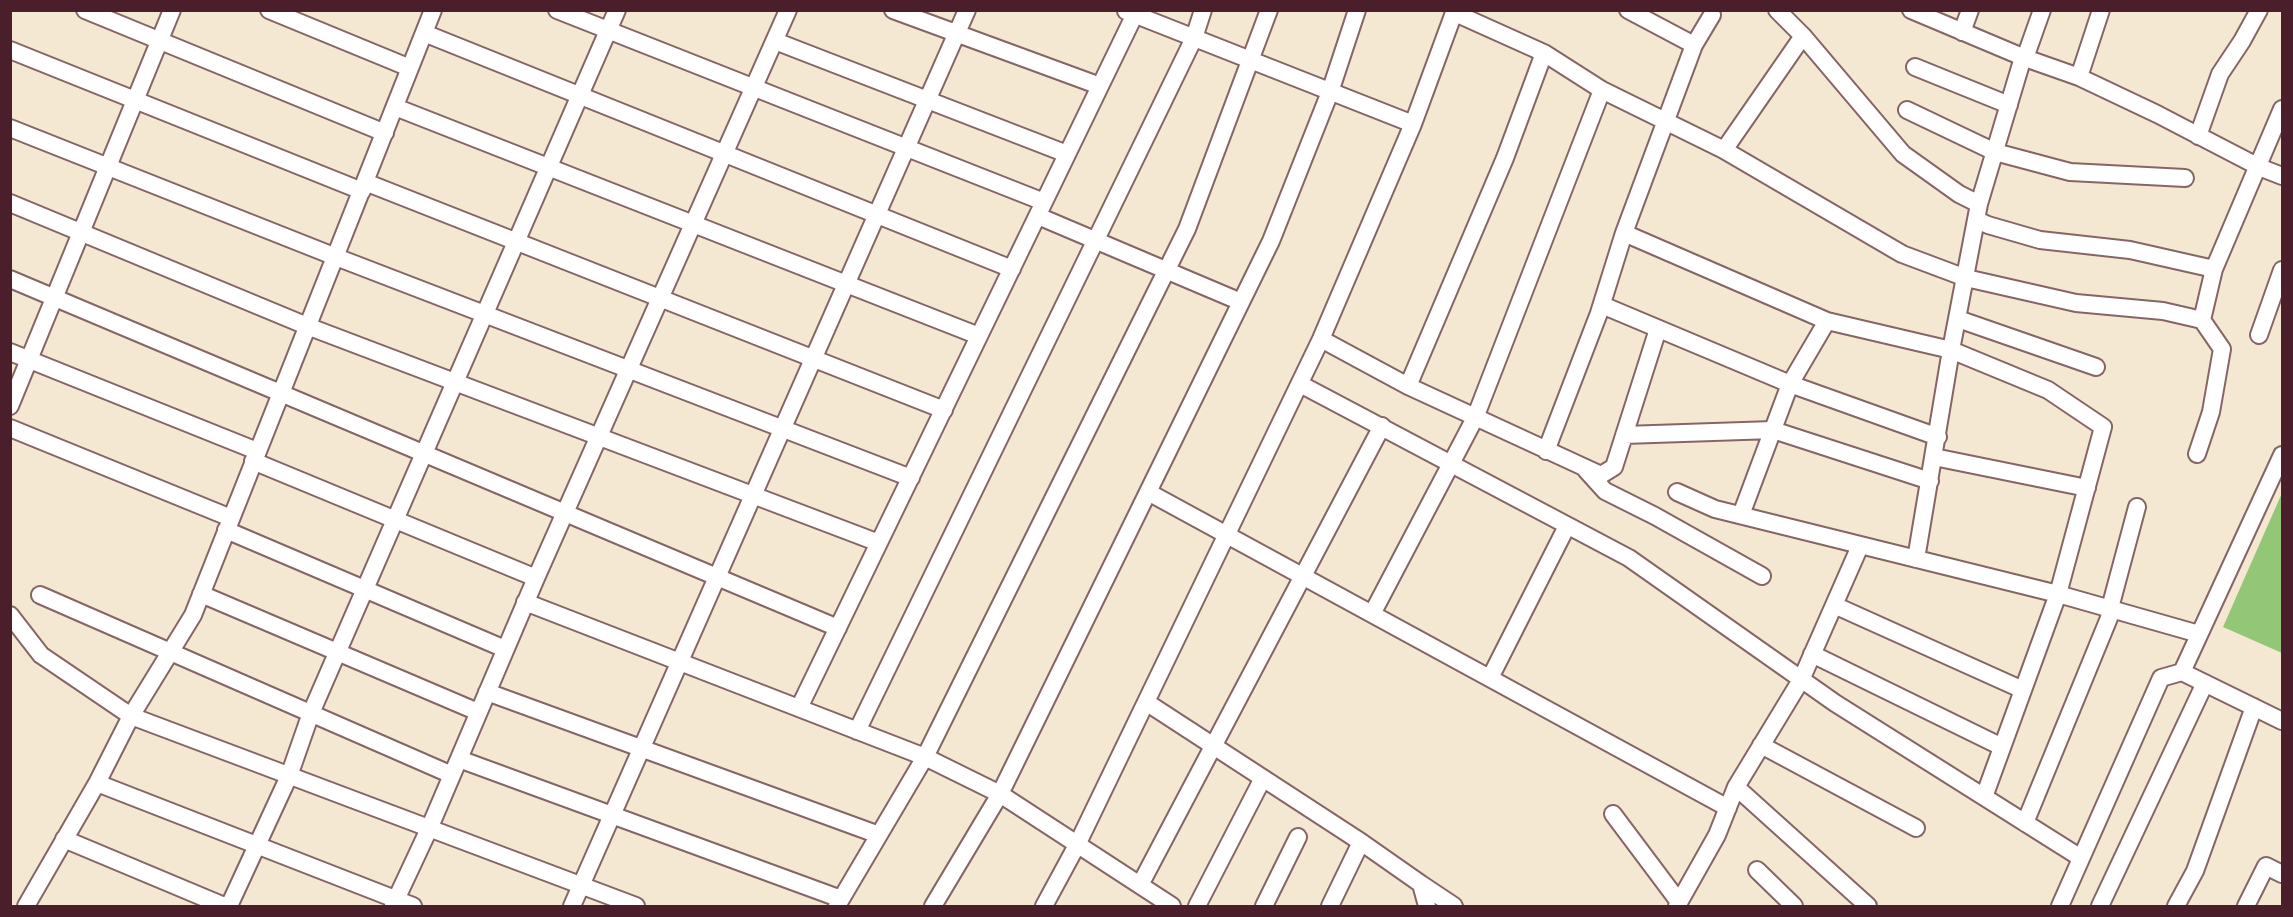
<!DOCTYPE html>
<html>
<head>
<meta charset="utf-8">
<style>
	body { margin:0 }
	#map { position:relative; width:2293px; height:917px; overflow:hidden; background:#f5e8d3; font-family:Dekko,sans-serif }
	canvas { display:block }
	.frame { position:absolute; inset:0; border:12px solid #4a1f2b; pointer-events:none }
</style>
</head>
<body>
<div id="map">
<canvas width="2293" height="917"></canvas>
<div class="frame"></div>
</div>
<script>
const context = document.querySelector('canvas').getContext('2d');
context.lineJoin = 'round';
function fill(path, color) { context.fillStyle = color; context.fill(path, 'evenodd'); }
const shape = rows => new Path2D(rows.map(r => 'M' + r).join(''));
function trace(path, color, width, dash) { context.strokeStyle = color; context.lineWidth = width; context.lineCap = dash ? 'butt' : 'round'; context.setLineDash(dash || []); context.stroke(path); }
fill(shape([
	[2282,493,2282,653,2223,627]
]), '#93c677');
const street = shape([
	[85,10,385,133],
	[269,10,410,68],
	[557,10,1044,202],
	[893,10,1100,86],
	[1628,10,1694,45],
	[1777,10,1803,36,1903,154,1959,194,1979,204],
	[1911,10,2025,58,2079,77,2157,114,2259,167,2282,176],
	[1126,11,1413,124],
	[1455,13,1544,53,1602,90,1724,150,1902,254,1966,278,2076,303,2163,311,2202,320,2222,349,2211,412,2197,454],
	[1962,32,1970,10],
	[424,33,1012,269],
	[775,41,1067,154],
	[10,50,362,191],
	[1915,67,2009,105],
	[2079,77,2101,10],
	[395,107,979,336],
	[1907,110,1995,152,2070,172,2185,178],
	[10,128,336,257,911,478],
	[2198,136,2220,74,2242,41,2259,10],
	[1724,150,1803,36],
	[365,182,944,410],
	[10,203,307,326,879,543],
	[1038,216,1241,302],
	[1977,220,1988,225,2040,240,2130,250,2214,269],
	[1624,233,1827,321,1951,350,2048,390,2103,427,2058,594,1984,797],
	[10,279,838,628],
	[1602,305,1790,384,1938,437],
	[1958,319,2096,367],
	[2202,320,2214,269,2282,109],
	[2259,335,2282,270],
	[1321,339,1408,386,1601,475,1614,467,1658,329],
	[10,352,257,451],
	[1300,384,1629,558,1835,703,2081,858],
	[1408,386,1505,158,1544,53],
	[10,406,172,10],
	[10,428,231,518],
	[1624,435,1773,430,1930,481],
	[1546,451,1599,313,1624,233,1694,45,1712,15],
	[1934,457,2087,488],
	[253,461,536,578],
	[1586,470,1605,491,1655,516,1762,576],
	[1148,492,1728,808],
	[1677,492,1715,509,2058,594,2199,634],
	[1741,515,1790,384,1827,321],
	[226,530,505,649],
	[1916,559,1951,350,1979,204,2021,64,2025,58,2042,10],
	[201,594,478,712],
	[40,595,452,775],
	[525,602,925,757,1000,794,1172,906],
	[1834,605,2023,690],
	[1372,614,1475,418,1602,90],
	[10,615,41,655,131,716,636,906],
	[1812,654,2002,747],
	[2182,672,2282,455],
	[1490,678,1567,526],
	[487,692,879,835],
	[1146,702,1361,842,1421,884,1427,906],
	[799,708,1135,14],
	[857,731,1194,38,1203,10],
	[1761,745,1916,828],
	[459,759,841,899],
	[97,783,413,906],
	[1736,787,1868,906],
	[1613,814,1679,902],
	[2025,823,2109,618,2110,608,2137,507],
	[64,839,224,906],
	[1757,870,1794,906],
	[1421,884,1454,906],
	[1140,885,1382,426],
	[26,906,97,783,131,716,193,615,433,10],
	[229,906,289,776,311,713,617,10],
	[393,906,429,829,536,578,788,10],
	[572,906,967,10],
	[837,906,925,757,1187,229,1269,10],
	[933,906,1000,794,1271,241,1330,92,1357,10],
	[1044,906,1077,845,1321,339,1413,124,1455,10],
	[1197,906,1263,778],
	[1264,906,1298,837],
	[1330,906,1361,842],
	[1677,906,1717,835,1736,787,1801,680,1860,546],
	[2060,906,2161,678,2182,672,2282,721],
	[2100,906,2205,683],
	[2176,906,2195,871,2254,707],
	[2246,906,2266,866,2282,874]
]);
trace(street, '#866566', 20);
trace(street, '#fff', 16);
</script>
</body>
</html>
